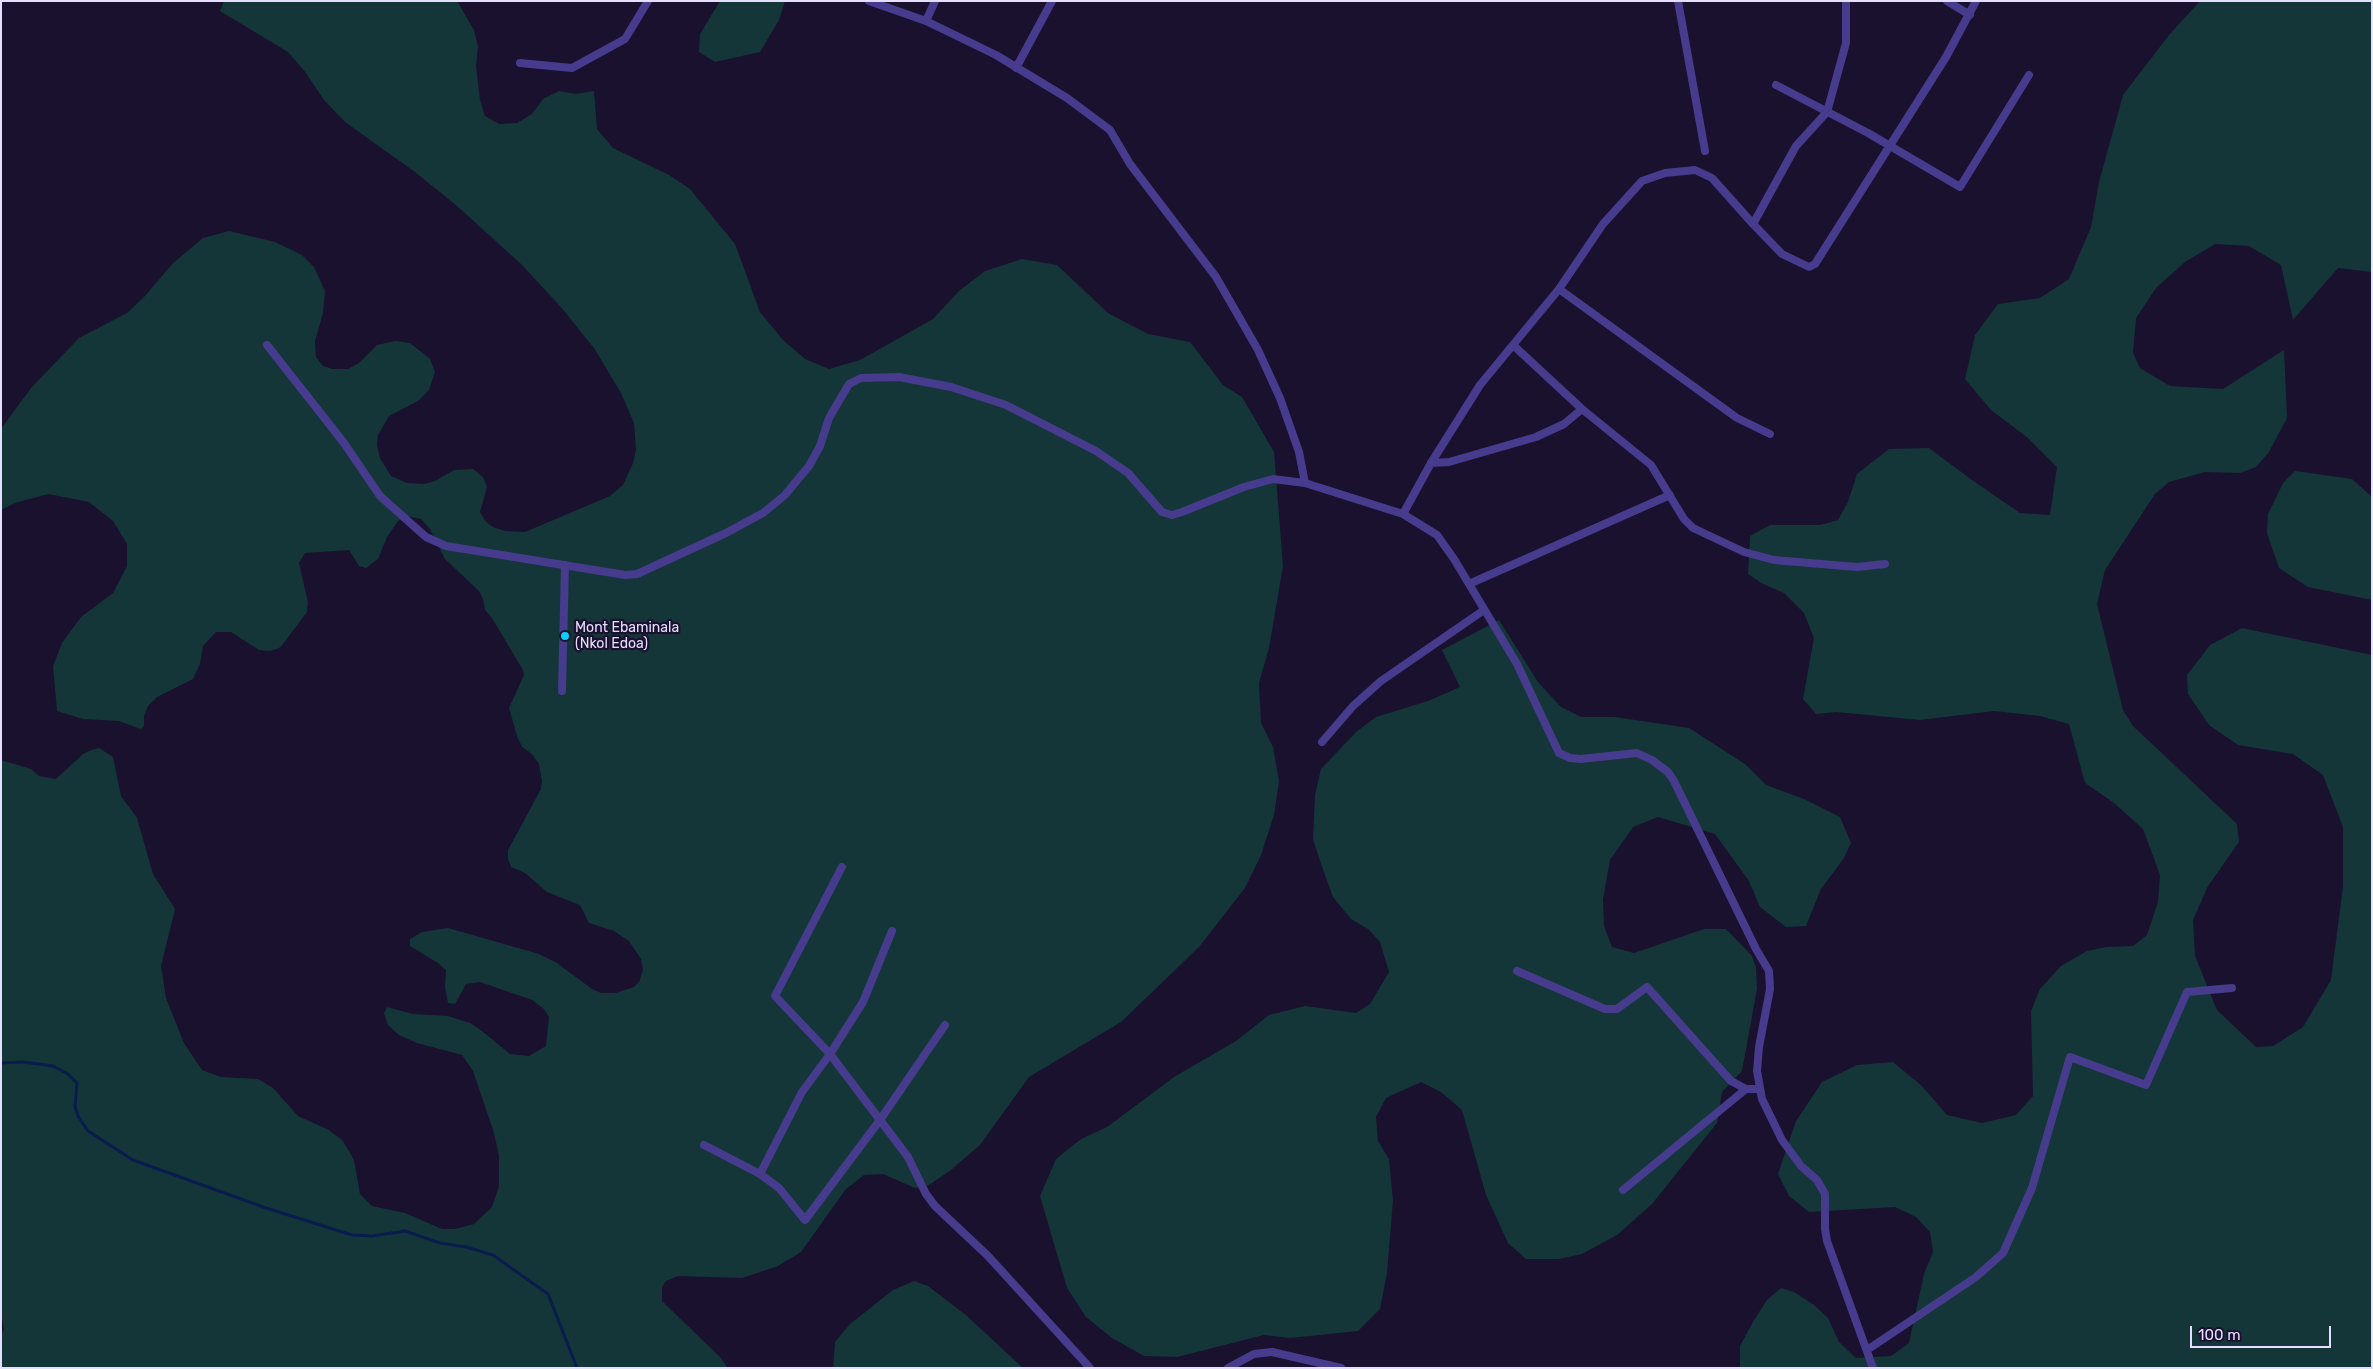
<!DOCTYPE html>
<html>
<head>
<meta charset="utf-8">
<style>
	body { margin:0 }
	#map { position:relative; width:2373px; height:1369px; overflow:hidden; background:#19112e; font-family:Rubik,sans-serif }
	canvas { display:block }
	.frame { position:absolute; inset:0; border:2px solid #e5deff; pointer-events:none }
	.scale { position:absolute; left:2190px; top:1326px; width:141px; height:22px; box-sizing:border-box; border:2px solid #e5deff; border-top:0; padding-left:6px; font-size:15px; line-height:18px; white-space:nowrap; color:#e5deff; -webkit-text-stroke:4px #19112e; paint-order:stroke }
</style>
</head>
<body>
<div id="map">
<canvas width="2373" height="1369"></canvas>
<div class="frame"></div>
<div class="scale">100 m</div>
</div>
<script>
const context = document.querySelector('canvas').getContext('2d');
context.lineJoin = 'round';
function fill(path, color) { context.fillStyle = color; context.fill(path, 'evenodd'); }
const shape = rows => new Path2D(rows.map(r => 'M' + r).join(''));
function trace(path, color, width, dash) { context.strokeStyle = color; context.lineWidth = width; context.lineCap = dash ? 'butt' : 'round'; context.setLineDash(dash || []); context.stroke(path); }
function label(font, color, halo, rows, align = 'center') {
  context.font = font + ' Rubik,sans-serif'; context.lineWidth = 4.5; context.setLineDash([]); context.textBaseline = 'middle'; context.strokeStyle = halo; context.fillStyle = color; for (const [text, x, y, turn = 0] of rows) {
    context.save(); context.translate(x, y); context.rotate((+turn || 0) * Math.PI / 180); context.textAlign = isNaN(turn) ? turn : align; if (halo) context.strokeText(text, 0, 0); context.fillText(text, 0, 0); context.restore();
  }
}
fill(shape([
	[224,1,457,1,474,30,478,47,476,66,480,100,485,116,499,124,517,123,532,114,543,99,559,91,576,94,594,91,597,129,613,148,669,175,690,189,735,244,760,312,783,340,805,359,829,369,860,360,933,319,959,291,985,271,1022,259,1057,265,1108,313,1148,334,1190,342,1223,385,1242,397,1274,452,1283,566,1269,648,1259,683,1261,723,1273,747,1279,781,1274,815,1261,855,1245,888,1199,947,1121,1022,1029,1077,980,1145,951,1170,929,1185,915,1188,883,1174,864,1175,846,1189,801,1252,778,1266,742,1278,678,1276,666,1281,662,1287,662,1301,720,1357,728,1368,1,1368,1,1336,4,1329,1,1314,1,760,31,769,39,776,56,779,83,754,91,750,99,748,113,757,121,796,137,818,153,874,175,909,161,966,166,998,184,1043,202,1070,221,1077,258,1079,273,1088,298,1116,329,1130,343,1141,354,1160,360,1194,372,1206,405,1213,442,1229,455,1229,474,1224,492,1207,499,1186,499,1156,494,1133,473,1071,462,1055,417,1043,399,1035,388,1025,384,1013,387,1007,413,1014,448,1016,470,1023,482,1031,510,1054,529,1056,546,1046,549,1017,544,1009,532,1000,480,982,466,984,455,1004,448,1003,445,987,446,970,438,963,410,946,410,939,422,932,448,928,539,954,557,963,592,989,601,993,616,993,634,987,639,982,643,970,641,959,629,941,614,931,589,923,580,905,547,892,525,873,511,867,508,859,508,850,541,789,542,781,539,764,532,754,522,747,517,736,509,708,524,675,523,670,492,618,485,610,483,599,479,591,445,559,430,529,421,519,406,516,398,521,387,537,378,559,366,568,359,566,349,550,305,553,299,563,308,602,307,612,283,644,279,648,270,651,259,650,231,632,216,632,203,646,200,664,193,679,157,697,148,706,144,716,144,726,141,729,119,721,83,719,57,711,53,666,62,643,81,617,113,593,127,566,127,544,113,521,89,502,48,494,15,503,1,510,1,429,31,388,79,338,127,313,145,296,173,263,203,238,229,231,275,242,302,255,314,267,325,291,323,313,315,341,316,357,323,366,332,369,348,369,359,363,377,345,395,341,410,343,430,359,435,372,429,390,418,401,389,416,378,435,377,445,380,458,391,476,407,483,424,484,435,481,454,470,473,469,483,477,487,487,480,512,486,522,493,527,505,531,525,532,610,496,623,485,633,463,636,450,634,423,621,393,594,348,560,306,521,264,457,206,415,172,345,122,324,100,306,73,288,52,220,11],
	[720,1,785,1,779,20,760,52,715,62,699,52,700,34],
	[2200,1,2372,1,2372,272,2338,268,2293,320,2281,265,2249,246,2215,244,2185,262,2156,288,2136,318,2133,353,2140,368,2170,386,2223,389,2284,350,2287,418,2269,452,2256,467,2240,473,2205,472,2169,482,2155,494,2105,570,2097,604,2123,710,2133,726,2237,824,2239,842,2208,886,2193,920,2195,956,2217,1010,2256,1047,2273,1046,2303,1027,2331,980,2343,886,2343,827,2323,775,2293,754,2238,745,2209,725,2188,694,2187,675,2210,645,2242,628,2372,655,2372,1368,1740,1368,1740,1346,1754,1320,1767,1300,1781,1288,1794,1292,1814,1305,1828,1318,1839,1342,1856,1358,1891,1356,1909,1343,1924,1274,1933,1252,1930,1232,1916,1217,1895,1207,1809,1212,1789,1196,1778,1174,1796,1121,1822,1082,1857,1065,1893,1062,1922,1086,1947,1115,1982,1123,2016,1115,2033,1096,2031,1011,2040,989,2061,966,2087,951,2106,947,2133,946,2147,935,2158,902,2160,875,2143,829,2114,803,2085,783,2069,724,2040,716,1994,711,1920,720,1836,712,1816,714,1803,699,1814,638,1804,613,1784,593,1761,583,1748,574,1750,536,1770,525,1820,525,1838,520,1848,502,1857,474,1889,449,1929,448,1972,480,2020,513,2050,515,2057,467,2028,438,1991,410,1965,379,1975,335,1998,304,2040,298,2069,279,2091,227,2099,182,2123,95,2169,35],
	[2295,471,2352,479,2372,497,2372,600,2308,587,2279,568,2267,533,2268,514,2283,483],
	[1499,620,1538,682,1561,707,1581,717,1615,717,1689,728,1745,764,1766,785,1804,799,1840,817,1851,843,1844,858,1821,889,1806,926,1786,927,1760,907,1749,881,1715,834,1658,817,1633,827,1610,860,1603,899,1604,926,1612,947,1634,953,1704,929,1726,929,1752,956,1756,967,1757,989,1742,1071,1722,1092,1717,1123,1652,1204,1617,1235,1582,1254,1559,1259,1526,1259,1508,1243,1486,1195,1462,1110,1441,1092,1421,1082,1386,1098,1376,1117,1378,1141,1389,1159,1393,1200,1387,1273,1380,1309,1358,1331,1290,1338,1264,1335,1177,1357,1144,1356,1112,1338,1086,1317,1067,1288,1040,1196,1056,1159,1081,1139,1107,1127,1174,1077,1236,1041,1269,1015,1305,1006,1356,1013,1370,1004,1389,972,1380,942,1368,929,1351,919,1333,897,1321,864,1313,839,1315,795,1321,769,1356,732,1376,717,1428,701,1460,687,1442,650],
	[914,1281,928,1286,967,1316,1023,1368,833,1368,835,1342,850,1324,893,1290]
]), '#143638');
trace(shape([
	[1,1063,23,1062,53,1066,68,1074,77,1083,75,1106,78,1116,88,1131,133,1160,266,1208,352,1235,372,1236,405,1231,440,1243,466,1247,493,1255,548,1294,577,1368]
]), '#0a1c4e', 3);
trace(shape([
	[869,1,926,21,996,55,1067,98,1110,130,1130,164,1216,277,1258,350,1280,398,1299,452,1305,483],
	[1678,1,1705,151],
	[1846,1,1846,43,1827,112,1796,146,1753,224,1712,178,1695,170,1665,173,1642,181,1603,224,1559,289,1480,385,1431,463,1403,514,1437,535,1454,559,1517,664,1559,753,1570,758,1581,759,1637,753,1652,760,1668,772,1674,781,1756,949,1769,971,1770,989,1759,1047,1757,1071,1762,1099,1782,1140,1801,1166,1817,1180,1825,1194,1825,1229,1827,1241,1873,1368],
	[1947,1,1970,15],
	[926,21,935,1],
	[520,63,572,68,625,39,648,1],
	[1016,68,1052,1],
	[1776,85,1868,133,1960,187,2029,75],
	[1753,224,1782,254,1809,267,1815,264,1946,57,1976,1],
	[1559,289,1737,418,1770,434],
	[267,345,344,443,380,496,426,537,446,546,625,575,637,574,726,533,763,513,785,495,809,466,820,446,829,418,849,384,861,378,899,377,951,387,1006,405,1096,451,1128,473,1162,512,1172,515,1182,512,1244,487,1273,479,1305,483,1403,514],
	[1513,345,1582,409,1651,465,1684,519,1693,528,1744,552,1774,560,1857,567,1885,564],
	[1431,463,1449,462,1536,437,1564,424,1582,409],
	[1469,584,1670,495],
	[562,691,565,565],
	[1322,742,1353,706,1381,681,1484,610],
	[842,867,775,996,830,1054,908,1157,926,1194,935,1206,988,1256,1090,1368],
	[1517,971,1605,1009,1617,1009,1647,987,1731,1081,1746,1089,1760,1089],
	[704,1145,760,1174,779,1188,805,1220,880,1120,945,1025],
	[760,1174,802,1092,830,1054,863,1002,892,931],
	[1623,1190,1746,1089],
	[1867,1350,1976,1277,2003,1253,2032,1188,2070,1057,2146,1085,2187,992,2232,988],
	[1228,1368,1254,1354,1272,1352,1341,1368]
]), '#473b8e', 8);
for (const [x, y, r, color] of [
	[565,636,5,"#0aceff"]
]) { const dot = new Path2D(); dot.arc(x, y, r, 0, 2 * Math.PI); context.fillStyle = color; context.fill(dot); trace(dot, '#19112e', 2); }
label('14px', '#e5deff', '#19112e', [
	["Mont Ebaminala",575,628],
	["(Nkol Edoa)",575,644]
], 'left');
</script>
</body>
</html>
